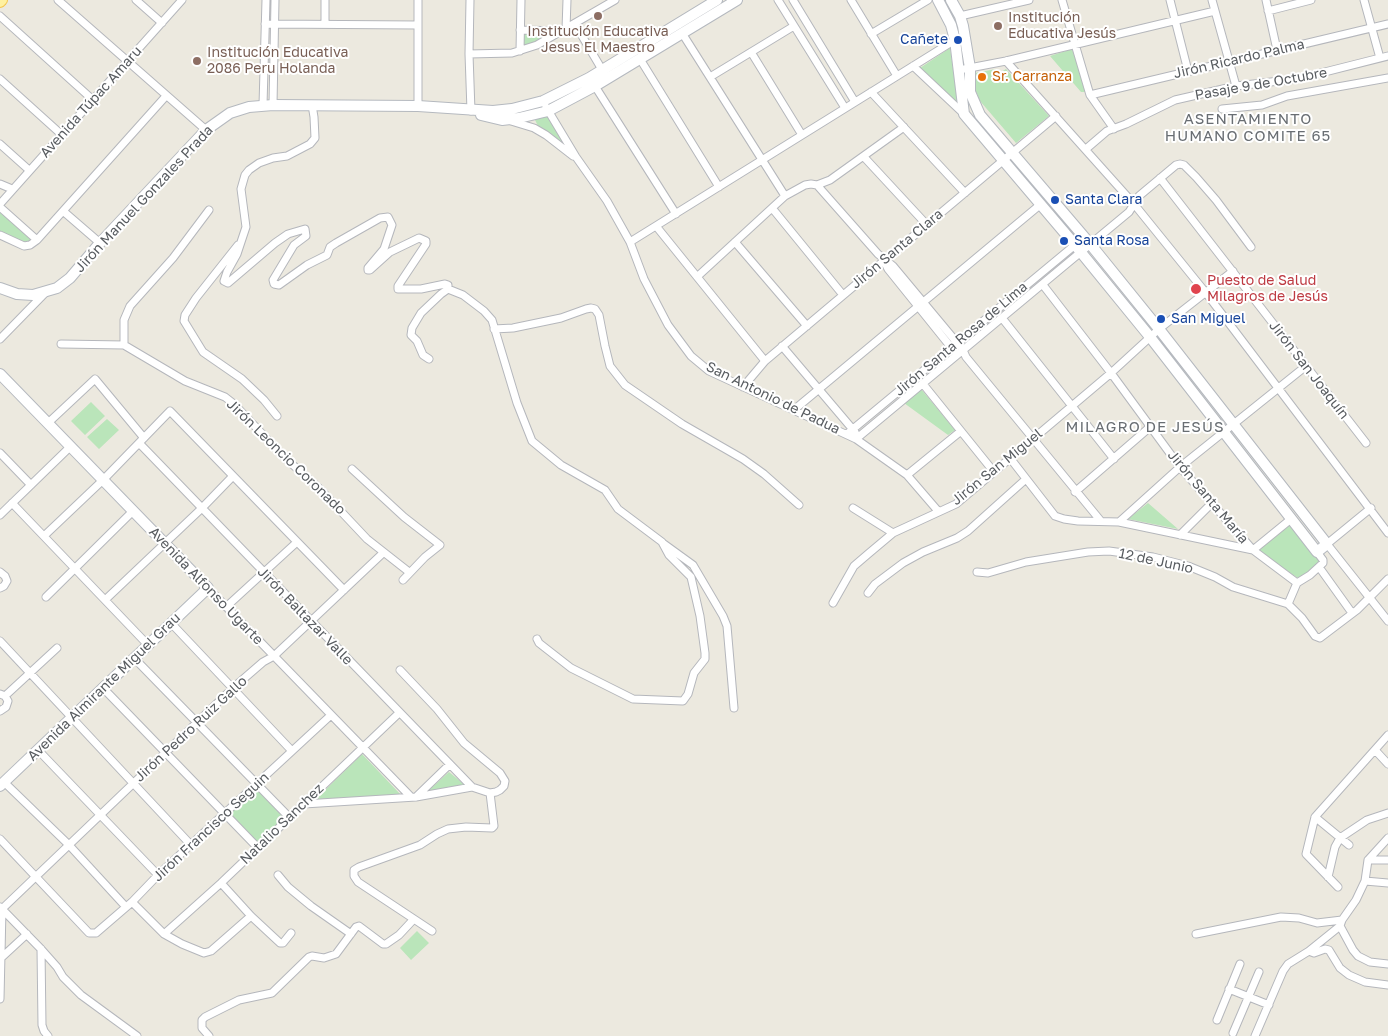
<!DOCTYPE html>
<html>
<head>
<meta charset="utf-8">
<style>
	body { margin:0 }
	canvas { display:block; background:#ece9df }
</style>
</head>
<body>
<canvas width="1388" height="1036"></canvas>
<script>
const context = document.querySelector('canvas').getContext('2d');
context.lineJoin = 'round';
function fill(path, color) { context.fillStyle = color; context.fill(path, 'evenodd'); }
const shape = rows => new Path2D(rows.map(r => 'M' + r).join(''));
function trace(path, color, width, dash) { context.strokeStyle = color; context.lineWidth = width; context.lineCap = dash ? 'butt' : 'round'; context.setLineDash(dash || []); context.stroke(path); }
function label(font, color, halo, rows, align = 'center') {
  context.font = font + ' "Golos Text",sans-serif'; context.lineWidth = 4; context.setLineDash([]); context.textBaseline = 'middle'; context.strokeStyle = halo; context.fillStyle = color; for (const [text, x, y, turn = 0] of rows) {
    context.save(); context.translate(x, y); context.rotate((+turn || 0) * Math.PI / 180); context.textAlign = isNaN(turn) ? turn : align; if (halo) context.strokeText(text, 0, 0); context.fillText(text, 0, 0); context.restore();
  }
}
fill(shape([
	[523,33,552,34,523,48],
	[950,48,958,104,920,68],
	[1072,49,1086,92,1081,92,1050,56],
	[996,69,1000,76,1001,72,1006,69,1049,116,1016,143,980,101,975,89,975,73],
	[547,114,569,149,552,135,538,126,534,118],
	[0,211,34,240,31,243,23,243,0,232],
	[921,389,955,430,948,435,904,403],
	[91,402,105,416,85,435,71,421],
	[107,419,119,430,99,449,87,437],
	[1148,503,1178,529,1128,519],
	[1292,523,1322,560,1303,577,1298,578,1257,551],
	[362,754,401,795,316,799],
	[449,772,466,786,427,792],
	[257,789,284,818,258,843,230,813],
	[417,931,429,943,411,960,400,948]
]), '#bae5ba');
const street = shape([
	[58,0,206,130],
	[136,0,162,23],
	[470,0,469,54,471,111],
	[778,0,845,108],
	[793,0,855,102],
	[851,0,897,76],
	[1062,0,1090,95,1114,129],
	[1170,0,1188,71],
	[1212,0,1236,86],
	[1266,0,1277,50],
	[1364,0,1380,58],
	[1268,11,1311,0],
	[0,16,93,100],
	[960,16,1029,0],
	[265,24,418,25],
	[325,24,325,0],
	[575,24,604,73],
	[566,29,567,0],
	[520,30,563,31],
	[682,33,785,196],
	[871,34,928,0],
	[520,51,521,0],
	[751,52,802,135],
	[469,54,512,53,537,45,615,0],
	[640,59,719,187],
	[1006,61,1134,204,1206,293,1388,533],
	[913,66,964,114],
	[959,70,1006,61,1215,11],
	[710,77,794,26],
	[0,79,62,135],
	[593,83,676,214],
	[871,92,965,193],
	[1090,95,1388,24],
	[263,105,266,0],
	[273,105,275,0],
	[312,105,314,117,315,138,310,144,287,156,273,158,259,163,249,170,245,175,241,189,246,227,237,254,227,272,224,281,228,283,275,243,288,234,305,229,306,236,294,245,273,280,274,284,279,285,307,265,327,255,330,247,336,243,380,218,388,217,392,225,384,249,368,268,368,270,370,270,390,252,419,238,426,241,426,244,398,286,398,289,421,289,445,284,448,285,448,289,441,294,421,313,412,328,411,335,417,341,423,355,429,359],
	[418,106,418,0],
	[546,107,576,157,607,201,630,242,644,279,668,325,691,356,709,371,856,439,907,475,938,511],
	[1222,109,1262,105,1287,96,1388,78],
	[511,121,534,128,546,135,573,156],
	[0,144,29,170],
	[1086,149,1107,131,1126,124,1175,100,1236,86,1297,79,1388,56],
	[864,157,927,225],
	[1160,178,1366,443],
	[0,184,12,189],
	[817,185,878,254,893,266,963,350,966,357,1100,520],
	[0,204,182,0],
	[0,207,37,240],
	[772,208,843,295],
	[63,211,100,243],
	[656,226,765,361],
	[0,235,24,246,30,245,37,240,166,96],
	[630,242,955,40],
	[735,242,807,326],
	[238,245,196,298,185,315,184,321,203,352,242,379,264,400,277,416],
	[884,261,888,269,954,351],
	[698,276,785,196,805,185,811,184,817,185,830,180,904,127],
	[1043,285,1111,373,1180,467,1253,550,1291,519],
	[448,289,463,295,484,311,492,320,517,403,532,441,561,465,605,490,618,509,662,542,669,555,691,577,700,616,705,653,705,659,694,673,688,694,683,701,633,699,571,668,539,643,537,639],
	[1002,318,1114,459],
	[494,329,513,328,561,318,586,309,591,308,595,309,599,315,605,346,610,366,625,385,682,424,743,459,764,474,799,505],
	[0,339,45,293],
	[61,344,124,345,185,381,225,397,234,404,285,458,319,488,367,539,409,572],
	[124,345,124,320,130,306,173,258,209,210],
	[782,346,855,432],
	[923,384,994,472],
	[743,387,765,361,1056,116],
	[795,409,1041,204],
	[48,423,95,379,144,438],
	[847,434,1075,245],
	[856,439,1129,212,1139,196,1176,165,1180,164,1184,165,1196,177,1216,200,1251,247],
	[140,444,472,787],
	[0,453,31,485],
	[1010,458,1055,516,1064,519,1078,521,1119,522,1253,550,1297,583],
	[352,469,404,517,440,545,425,557,403,580],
	[907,475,961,431],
	[1075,492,1150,427],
	[12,503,148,645],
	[853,508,893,533],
	[1371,508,1327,544,1388,621],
	[0,515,71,446],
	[1119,522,1180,467,1306,366],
	[1180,535,1211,504],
	[44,536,103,480,170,411,344,590],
	[664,544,693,565,723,616,727,626,734,708],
	[1319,567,1352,613],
	[0,572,5,576,7,581,4,586,0,588],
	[977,572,988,573,1026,562,1088,552,1109,551,1153,557,1188,566,1215,577,1233,587,1288,604,1302,618,1315,636,1320,638,1357,610,1388,579],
	[1297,583,1310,575,1323,563,1323,560,1317,552],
	[208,588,411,797],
	[868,593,875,584,903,563,923,552,957,538,968,531,1026,479],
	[46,597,133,511],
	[105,600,201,509,233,476],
	[833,603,854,566,868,554,893,533,956,504,1111,373,1159,329,1233,271],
	[1288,604,1297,583],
	[226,607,297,542],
	[171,623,292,751],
	[0,641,191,845],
	[134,658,289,817],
	[103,688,258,848],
	[0,694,5,696,8,701,6,707,0,711],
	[5,696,57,648],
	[38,750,158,875],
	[1375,750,1388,764],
	[4,782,69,845,126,907],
	[416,797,449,765],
	[304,804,416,797,472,787,490,793,496,792,500,790,504,786,505,781,500,773,464,743,437,709,400,670],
	[1315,817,1306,854,1338,887],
	[0,839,89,933,96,933,132,902,158,875,331,715],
	[1349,845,1315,817,1388,735],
	[1368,860,1388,860],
	[278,875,288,887,311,906,351,934],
	[1328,877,1335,847,1340,838,1367,820,1388,813],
	[1365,881,1388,883],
	[221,883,251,916,280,943,283,943,291,933],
	[132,902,164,934,182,944,204,953,211,951,251,916],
	[0,907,41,949,57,967,63,977,81,995,137,1036],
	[2,909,233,688,263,662,274,656,383,553],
	[1340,926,1353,950,1358,956,1370,962,1388,964],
	[432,931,358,882,354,876,354,870,359,867,420,845,437,834,448,829,466,827,492,828,494,826,490,793],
	[164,934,221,883,399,713],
	[1196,934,1281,917,1299,918,1317,923,1342,920],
	[41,949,42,1025,44,1031,48,1036],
	[1309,951,1314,953,1325,949,1329,950,1340,968,1349,975,1365,982,1388,985],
	[1,958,27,934],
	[1229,989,1269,1005],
	[0,999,2,909],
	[1217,1020,1240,964],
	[1233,1033,1259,972],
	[209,1036,202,1028,202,1020,205,1017,239,1000,272,993,309,957,312,956,324,958,336,954,356,927,359,926,383,944,386,944,399,935,413,920],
	[1255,1036,1283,971,1288,964,1309,951,1340,926,1342,920,1356,900,1365,881,1368,860,1388,838]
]);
const secondary = shape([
	[938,0,951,25,955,40,964,114,1075,245,1150,337,1317,552,1327,544,1159,329,1091,245,980,115,970,92,970,68,963,26,960,16,951,0],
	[481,115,502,120,519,118,548,111,595,86,737,0],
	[0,288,17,294,33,295,57,288,70,278,100,243,206,130,230,113,249,107,273,105,418,106,493,111,512,109,543,101,589,78,717,0],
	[0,374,208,588,0,786]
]);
const primary = shape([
	[0,2,2,0]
]);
trace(street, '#b5b7bc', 9);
trace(secondary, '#b5b9bf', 12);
trace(primary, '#f4c74f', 12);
trace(street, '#fff', 7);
trace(secondary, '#fff', 10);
trace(primary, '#fff1a0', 10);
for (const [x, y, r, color] of [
	[598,16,5,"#8d6e63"],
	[998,26,5,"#8d6e63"],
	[958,40,5,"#1a4fb4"],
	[197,61,5,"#8d6e63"],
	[982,77,5,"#e8710a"],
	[1055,200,5,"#1a4fb4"],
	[1064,241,5,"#1a4fb4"],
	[1196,289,6,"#e0444e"],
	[1161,319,5,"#1a4fb4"]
]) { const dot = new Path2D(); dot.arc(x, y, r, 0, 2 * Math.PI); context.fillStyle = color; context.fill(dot); trace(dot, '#fff', 2); }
label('14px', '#785e54', '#fff', [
	["Institución",1008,18],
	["Educativa Jesús",1008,34],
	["Institución Educativa",598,32,"center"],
	["Jesus El Maestro",598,48,"center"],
	["Institución Educativa",207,53],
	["2086 Peru Holanda",207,69]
], 'left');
label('14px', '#164399', '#fff', [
	["Cañete",948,40,"right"],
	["Santa Clara",1065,200],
	["Santa Rosa",1074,241],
	["San Miguel",1171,319]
], 'left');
label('14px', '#585c60', '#fff', [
	["Jirón Ricardo Palma",1239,59,-13],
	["Pasaje 9 de Octubre",1261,84,-10],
	["Avenida Túpac Amaru",91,102,-48],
	["Jirón Manuel Gonzales Prada",144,199,-47],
	["Jirón Santa Clara",897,249,-40],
	["Jirón Santa Rosa de Lima",961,339,-40],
	["Jirón San Joaquín",1309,370,52],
	["San Antonio de Padua",773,398,26],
	["Jirón Leoncio Coronado",286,457,44],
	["Jirón San Miguel",997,467,-39],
	["Jirón Santa María",1208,497,50],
	["12 de Junio",1156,561,12],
	["Avenida Alfonso Ugarte",206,586,46],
	["Jirón Baltazar Valle",305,616,46],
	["Avenida Almirante Miguel Grau",104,687,-44],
	["Jirón Pedro Ruiz Gallo",191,729,-43],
	["Natalio Sanchez",282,824,-44],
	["Jirón Francisco Seguin",211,827,-43]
]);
label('14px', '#c56008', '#fff', [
	["Sr. Carranza",992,77]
], 'left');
label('14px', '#be3a42', '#fff', [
	["Puesto de Salud",1207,281],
	["Milagros de Jesús",1207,297]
], 'left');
context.letterSpacing = '1px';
label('15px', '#696e73', '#fff', [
	["ASENTAMIENTO",1248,119],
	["HUMANO COMITE 65",1248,136],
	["MILAGRO DE JESÚS",1145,427]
]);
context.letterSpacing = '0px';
</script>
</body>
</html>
